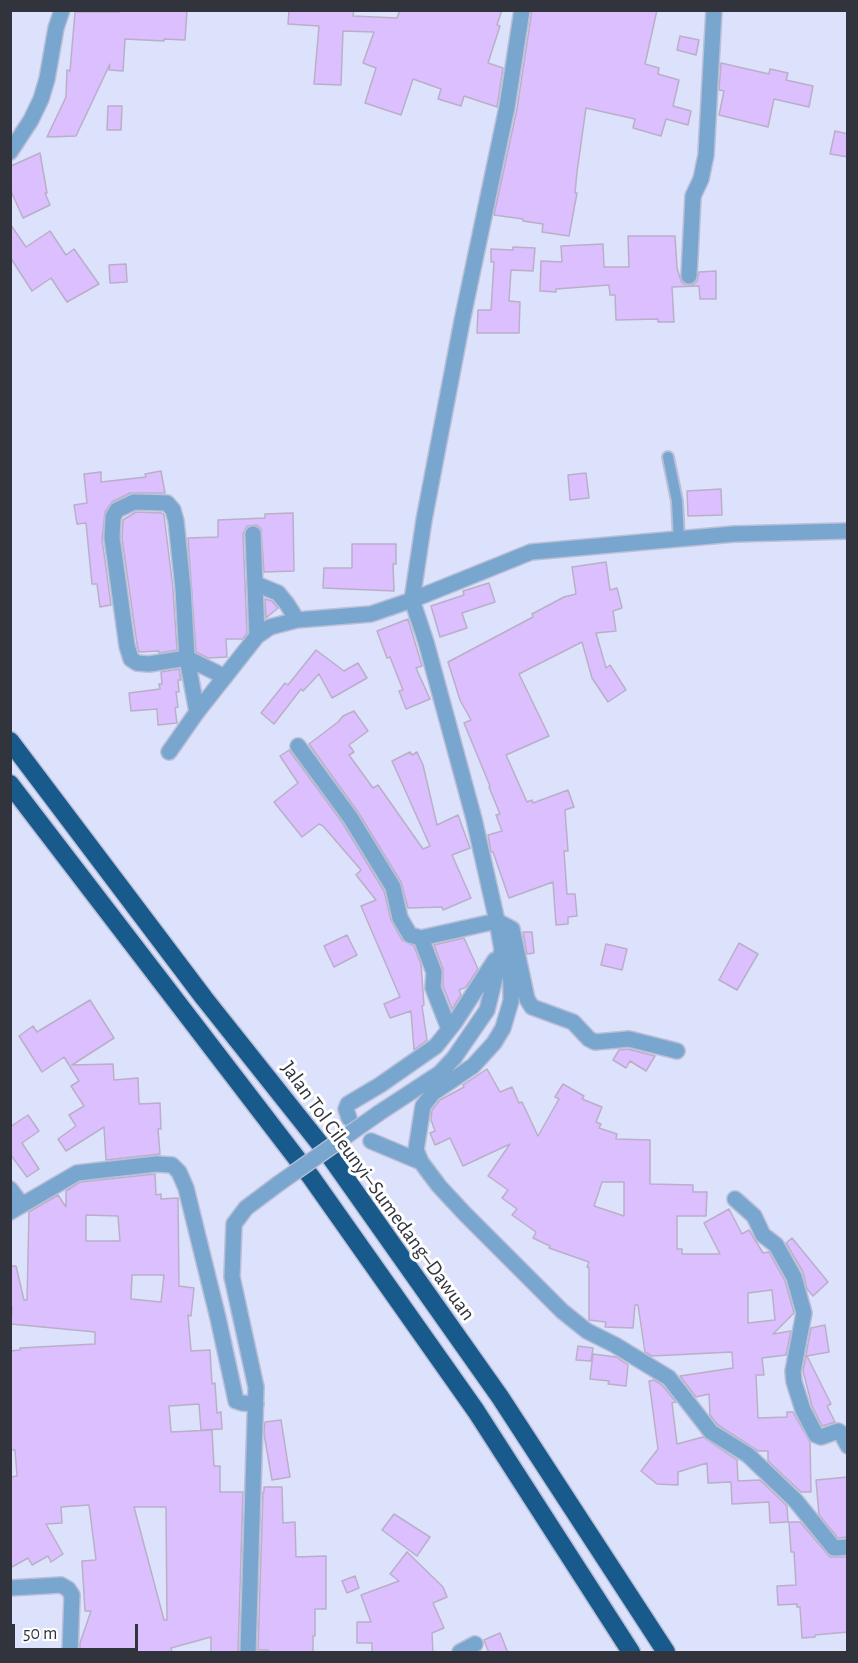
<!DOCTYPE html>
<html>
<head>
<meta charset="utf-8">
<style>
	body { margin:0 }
	#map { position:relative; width:858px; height:1663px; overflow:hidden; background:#dce1fc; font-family:"Alegreya Sans",sans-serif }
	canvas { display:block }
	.frame { position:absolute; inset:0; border:12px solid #31333d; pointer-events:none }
	.scale { position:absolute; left:12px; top:1624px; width:126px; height:27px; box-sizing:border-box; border:3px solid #31333d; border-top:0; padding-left:8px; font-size:18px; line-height:21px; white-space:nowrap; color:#31333d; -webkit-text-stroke:4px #fff; paint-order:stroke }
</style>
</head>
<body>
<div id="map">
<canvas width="858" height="1663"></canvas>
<div class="frame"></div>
<div class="scale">50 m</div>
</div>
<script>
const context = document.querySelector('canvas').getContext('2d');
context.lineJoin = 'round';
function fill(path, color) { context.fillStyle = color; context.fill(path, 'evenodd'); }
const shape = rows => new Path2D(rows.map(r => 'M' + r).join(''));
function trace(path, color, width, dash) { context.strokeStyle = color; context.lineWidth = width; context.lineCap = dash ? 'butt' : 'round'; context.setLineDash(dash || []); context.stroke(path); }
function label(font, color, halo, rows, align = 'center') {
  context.font = font + ' "Alegreya Sans",sans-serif'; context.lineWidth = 6; context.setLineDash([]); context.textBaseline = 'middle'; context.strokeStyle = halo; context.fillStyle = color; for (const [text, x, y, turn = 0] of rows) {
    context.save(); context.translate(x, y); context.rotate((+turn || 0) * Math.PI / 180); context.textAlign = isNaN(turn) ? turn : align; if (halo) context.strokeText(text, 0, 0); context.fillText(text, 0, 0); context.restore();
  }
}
const building = shape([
	[119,10,187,10,185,40,164,39,164,41,125,39,123,71,109,70,110,64,76,136,47,137,66,97,67,70,70,71,75,12,119,12,119,10],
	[289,10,354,10,353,16,397,18,400,10,502,10,497,25,500,26,488,63,503,68,497,107,464,96,461,106,438,99,441,89,413,79,401,115,365,103,376,68,363,63,374,32,343,31,341,85,314,84,319,26,288,24,289,10],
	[532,10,657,10,645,64,659,68,658,74,679,80,673,106,691,111,688,125,666,119,661,136,633,128,635,119,586,108,577,172,575,193,577,193,569,236,542,232,543,224,523,221,523,219,494,215,517,109,532,10],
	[680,36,699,40,696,55,677,50,680,36],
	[721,63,769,74,770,69,788,73,786,80,813,86,809,107,774,99,768,127,719,115,724,91,719,90,721,63],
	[108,106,122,106,121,130,107,130,108,106],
	[835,131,848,134,848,157,830,154,835,131],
	[40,153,47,193,45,193,50,205,23,218,10,189,11,166,40,153],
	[10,224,26,247,50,231,66,255,74,249,99,284,67,302,51,278,32,291,10,257,10,224],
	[628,236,675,236,677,268,681,281,684,284,693,285,697,281,699,272,716,271,716,299,700,299,699,286,672,287,674,322,658,322,658,319,616,320,615,295,610,295,609,285,556,289,556,292,540,291,541,261,562,262,561,246,603,244,604,267,629,267,628,236],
	[513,247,535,248,533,271,511,270,509,301,520,302,519,333,477,333,478,310,491,310,494,262,491,262,491,249,513,250,513,247],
	[126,264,127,282,110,283,109,265,126,264],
	[161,471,165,493,130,493,112,502,105,512,102,539,111,605,100,607,97,584,92,584,86,523,77,524,74,505,87,503,84,474,101,472,101,482,146,477,145,474,161,471],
	[586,473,589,498,570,500,568,475,586,473],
	[721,489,722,515,688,516,687,491,721,489],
	[136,512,162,513,164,515,173,589,177,650,159,653,159,651,139,652,137,644,122,538,123,520,136,512],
	[293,513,294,571,264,572,261,529,257,525,247,526,243,534,247,633,243,639,226,639,227,657,208,658,196,652,188,538,218,537,218,520,265,518,265,514,293,513],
	[352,544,396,544,396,564,393,564,394,591,323,588,324,568,352,568,352,544],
	[606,562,610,590,617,588,622,608,613,611,616,631,596,633,606,668,610,665,626,690,608,702,592,678,582,642,519,674,549,736,506,755,527,802,532,800,533,803,568,790,574,807,565,810,568,851,564,851,567,894,575,894,577,916,568,917,568,924,556,925,553,882,509,898,493,852,491,852,488,835,502,831,496,815,500,814,489,787,490,786,464,723,471,720,460,700,448,662,533,617,532,614,564,597,576,594,572,567,606,562],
	[489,583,495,602,462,613,467,628,440,637,431,606,464,595,463,591,489,583],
	[265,599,272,601,278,608,266,618,265,599],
	[408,619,422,666,416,668,430,699,406,709,399,691,403,690,390,657,387,658,377,631,408,619],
	[316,650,344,671,358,663,367,678,332,698,319,674,303,691,301,689,274,724,261,713,285,683,288,685,316,650],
	[179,669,181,680,178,680,179,692,176,692,178,707,175,708,177,723,158,725,157,709,131,711,129,693,160,689,159,684,162,684,161,672,179,669],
	[354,711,368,731,349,745,354,752,349,755,373,788,378,785,423,849,430,846,392,761,410,752,412,755,417,752,423,765,437,825,458,815,470,848,452,855,471,898,443,910,442,907,408,908,401,882,358,812,309,744,338,722,343,716,354,711],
	[289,750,342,822,384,891,391,920,402,940,414,946,421,964,424,1005,422,1006,427,1040,414,1050,411,1011,390,1018,384,1004,400,997,361,906,376,900,356,875,361,870,323,826,319,824,302,837,274,802,298,783,280,756,289,750],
	[523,932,532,932,534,953,527,954,523,932],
	[347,935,357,955,334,967,324,946,347,935],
	[464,938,478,969,466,987,459,990,461,995,452,1009,443,986,443,969,434,945,464,938],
	[739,943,758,954,737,990,719,980,739,943],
	[606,944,627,949,622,970,601,965,606,944],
	[90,1000,114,1038,72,1065,113,1064,114,1080,138,1078,139,1104,160,1103,161,1129,158,1129,160,1154,106,1160,104,1127,66,1151,58,1139,76,1126,69,1115,84,1106,71,1086,79,1081,64,1057,42,1072,19,1036,33,1026,37,1032,90,1000],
	[628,1049,655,1056,646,1071,630,1061,626,1068,613,1060,619,1050,628,1049],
	[487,1069,500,1092,512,1087,519,1103,522,1102,538,1136,559,1099,555,1097,563,1084,584,1096,582,1099,602,1107,596,1122,601,1124,599,1128,617,1134,616,1139,650,1140,650,1184,693,1185,693,1192,707,1192,706,1216,677,1216,677,1249,682,1249,682,1254,720,1254,704,1223,729,1209,742,1234,749,1230,763,1253,769,1252,785,1281,794,1313,773,1334,791,1331,786,1355,762,1358,764,1375,756,1375,758,1418,787,1417,787,1412,793,1412,810,1442,811,1492,801,1492,768,1461,768,1451,758,1451,718,1425,710,1415,709,1394,696,1397,680,1376,733,1368,732,1352,652,1356,645,1352,638,1305,635,1305,633,1328,605,1327,606,1322,589,1320,589,1268,587,1267,589,1262,549,1248,550,1246,533,1238,536,1232,512,1215,517,1209,502,1198,508,1190,488,1176,510,1144,463,1166,450,1138,435,1145,430,1133,435,1131,431,1120,432,1110,440,1100,464,1087,463,1085,487,1069],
	[602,1182,624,1182,624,1216,594,1206,602,1182],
	[772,1290,775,1320,748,1323,748,1293,772,1290],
	[28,1115,39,1131,22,1143,39,1169,27,1177,10,1154,10,1127,28,1115],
	[155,1174,156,1195,161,1194,161,1199,178,1198,179,1286,194,1288,191,1316,188,1315,191,1351,210,1350,212,1384,215,1383,217,1413,221,1412,222,1429,201,1430,199,1404,169,1406,171,1432,212,1430,214,1466,220,1466,220,1492,243,1492,238,1653,211,1653,211,1637,171,1648,172,1653,80,1653,80,1643,91,1611,85,1611,82,1561,96,1560,89,1505,61,1507,62,1523,46,1524,63,1554,51,1562,48,1556,32,1565,28,1558,10,1568,11,1477,17,1476,15,1450,10,1450,10,1351,20,1350,20,1348,95,1344,95,1332,11,1324,12,1307,10,1307,10,1266,16,1266,24,1300,27,1300,29,1212,58,1195,66,1207,66,1191,80,1182,155,1174],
	[86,1215,118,1216,120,1241,86,1241,86,1215],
	[132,1275,164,1275,161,1302,131,1299,132,1275],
	[134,1507,166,1507,167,1620,164,1620,134,1507],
	[792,1238,828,1282,813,1296,807,1289,803,1272,786,1243,792,1238],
	[825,1325,829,1352,807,1356,831,1404,827,1406,835,1422,822,1426,812,1406,803,1371,811,1328,825,1325],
	[578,1346,593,1348,591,1361,576,1360,578,1346],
	[593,1354,616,1357,628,1365,626,1386,608,1384,609,1381,590,1379,593,1354],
	[654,1380,662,1385,676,1402,672,1403,677,1444,703,1437,737,1460,738,1481,760,1480,787,1506,788,1522,770,1523,769,1502,732,1504,731,1482,708,1483,707,1463,678,1472,678,1485,657,1484,641,1471,658,1449,649,1381,654,1380],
	[281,1420,290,1477,272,1480,264,1434,265,1422,281,1420],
	[848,1477,848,1537,838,1538,819,1515,816,1480,848,1477],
	[264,1487,282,1487,283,1523,295,1522,296,1557,326,1556,326,1609,315,1609,315,1636,313,1636,313,1653,268,1653,268,1650,258,1650,263,1492,264,1492,264,1487],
	[394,1514,430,1537,417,1556,382,1530,394,1514],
	[789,1522,800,1522,830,1557,848,1557,848,1632,815,1635,815,1637,802,1638,800,1607,797,1607,797,1604,778,1605,777,1586,796,1585,794,1552,791,1552,789,1522],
	[407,1552,443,1587,447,1597,433,1603,444,1628,432,1633,433,1653,372,1653,372,1643,357,1643,357,1622,371,1622,361,1595,399,1581,390,1574,407,1552],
	[355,1576,359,1588,347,1593,342,1581,355,1576],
	[500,1633,508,1653,489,1653,484,1640,500,1633]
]);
fill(building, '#dbbffe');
trace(building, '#baafc7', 1.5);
const service = shape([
	[668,457,677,501,679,540]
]);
const minor = shape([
	[10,152,31,120,41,99,47,79,56,28,62,10],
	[689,276,693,196,701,179,706,155,714,10],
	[253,534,257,636],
	[256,584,278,593,287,604,297,620],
	[197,712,187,658,183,588,176,521,173,510,167,503,134,502,117,510,113,517,112,538,127,646,131,659,137,663,149,664,187,658,225,677],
	[298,746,350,817,393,887,400,918,410,935,421,938,497,921,512,929,527,999,532,1007,573,1022,589,1039,595,1042,629,1039,677,1051],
	[169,752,197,712,257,636,270,627,297,620,371,614,412,600,531,552,734,534,848,531],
	[421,938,434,972,433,988,449,1029],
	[502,950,510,972,511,987,511,1001,503,1028,494,1043,473,1066,433,1093,423,1106,416,1150,421,1162,439,1186,465,1214,562,1311,587,1331,615,1345,669,1378,711,1432,748,1455,795,1500,834,1548,848,1547],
	[379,1113,440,1073,454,1058,487,1010,502,950,497,921,474,819,426,642,412,600,424,520,462,321,507,107,522,10],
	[349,1118,346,1109,348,1104,380,1085,436,1046,455,1022,495,960],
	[371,1141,421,1162],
	[10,1189,22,1205],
	[735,1199,754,1216,763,1235,776,1245,794,1277,804,1313,793,1371,794,1382,803,1410,816,1435,821,1437,838,1431,841,1433,848,1446],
	[10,1212,77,1173,156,1164,172,1165,179,1172,186,1188,218,1318,235,1396,236,1401,242,1403,256,1404],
	[10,1588,61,1585,68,1589,72,1595,70,1652],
	[248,1652,256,1387,232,1277,234,1224,246,1208,278,1184],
	[460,1652,475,1644]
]);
const motorway = shape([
	[10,741,204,998,332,1159,500,1397,666,1652],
	[10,784,311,1177,476,1411,631,1652]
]);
trace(service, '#babed6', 14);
trace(minor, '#babed6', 18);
trace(motorway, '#babed6', 21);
trace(service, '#79a6cf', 10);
trace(minor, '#79a6cf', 15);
trace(motorway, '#195a8d', 18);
const minorBridge = shape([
	[278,1184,379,1113]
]);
trace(minorBridge, '#babed6', 18, []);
trace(minorBridge, '#79a6cf', 15);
label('21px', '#31333d', '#fff', [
	["Jalan Tol Cileunyi–Sumedang–Dawuan",378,1191,54]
]);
</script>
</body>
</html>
